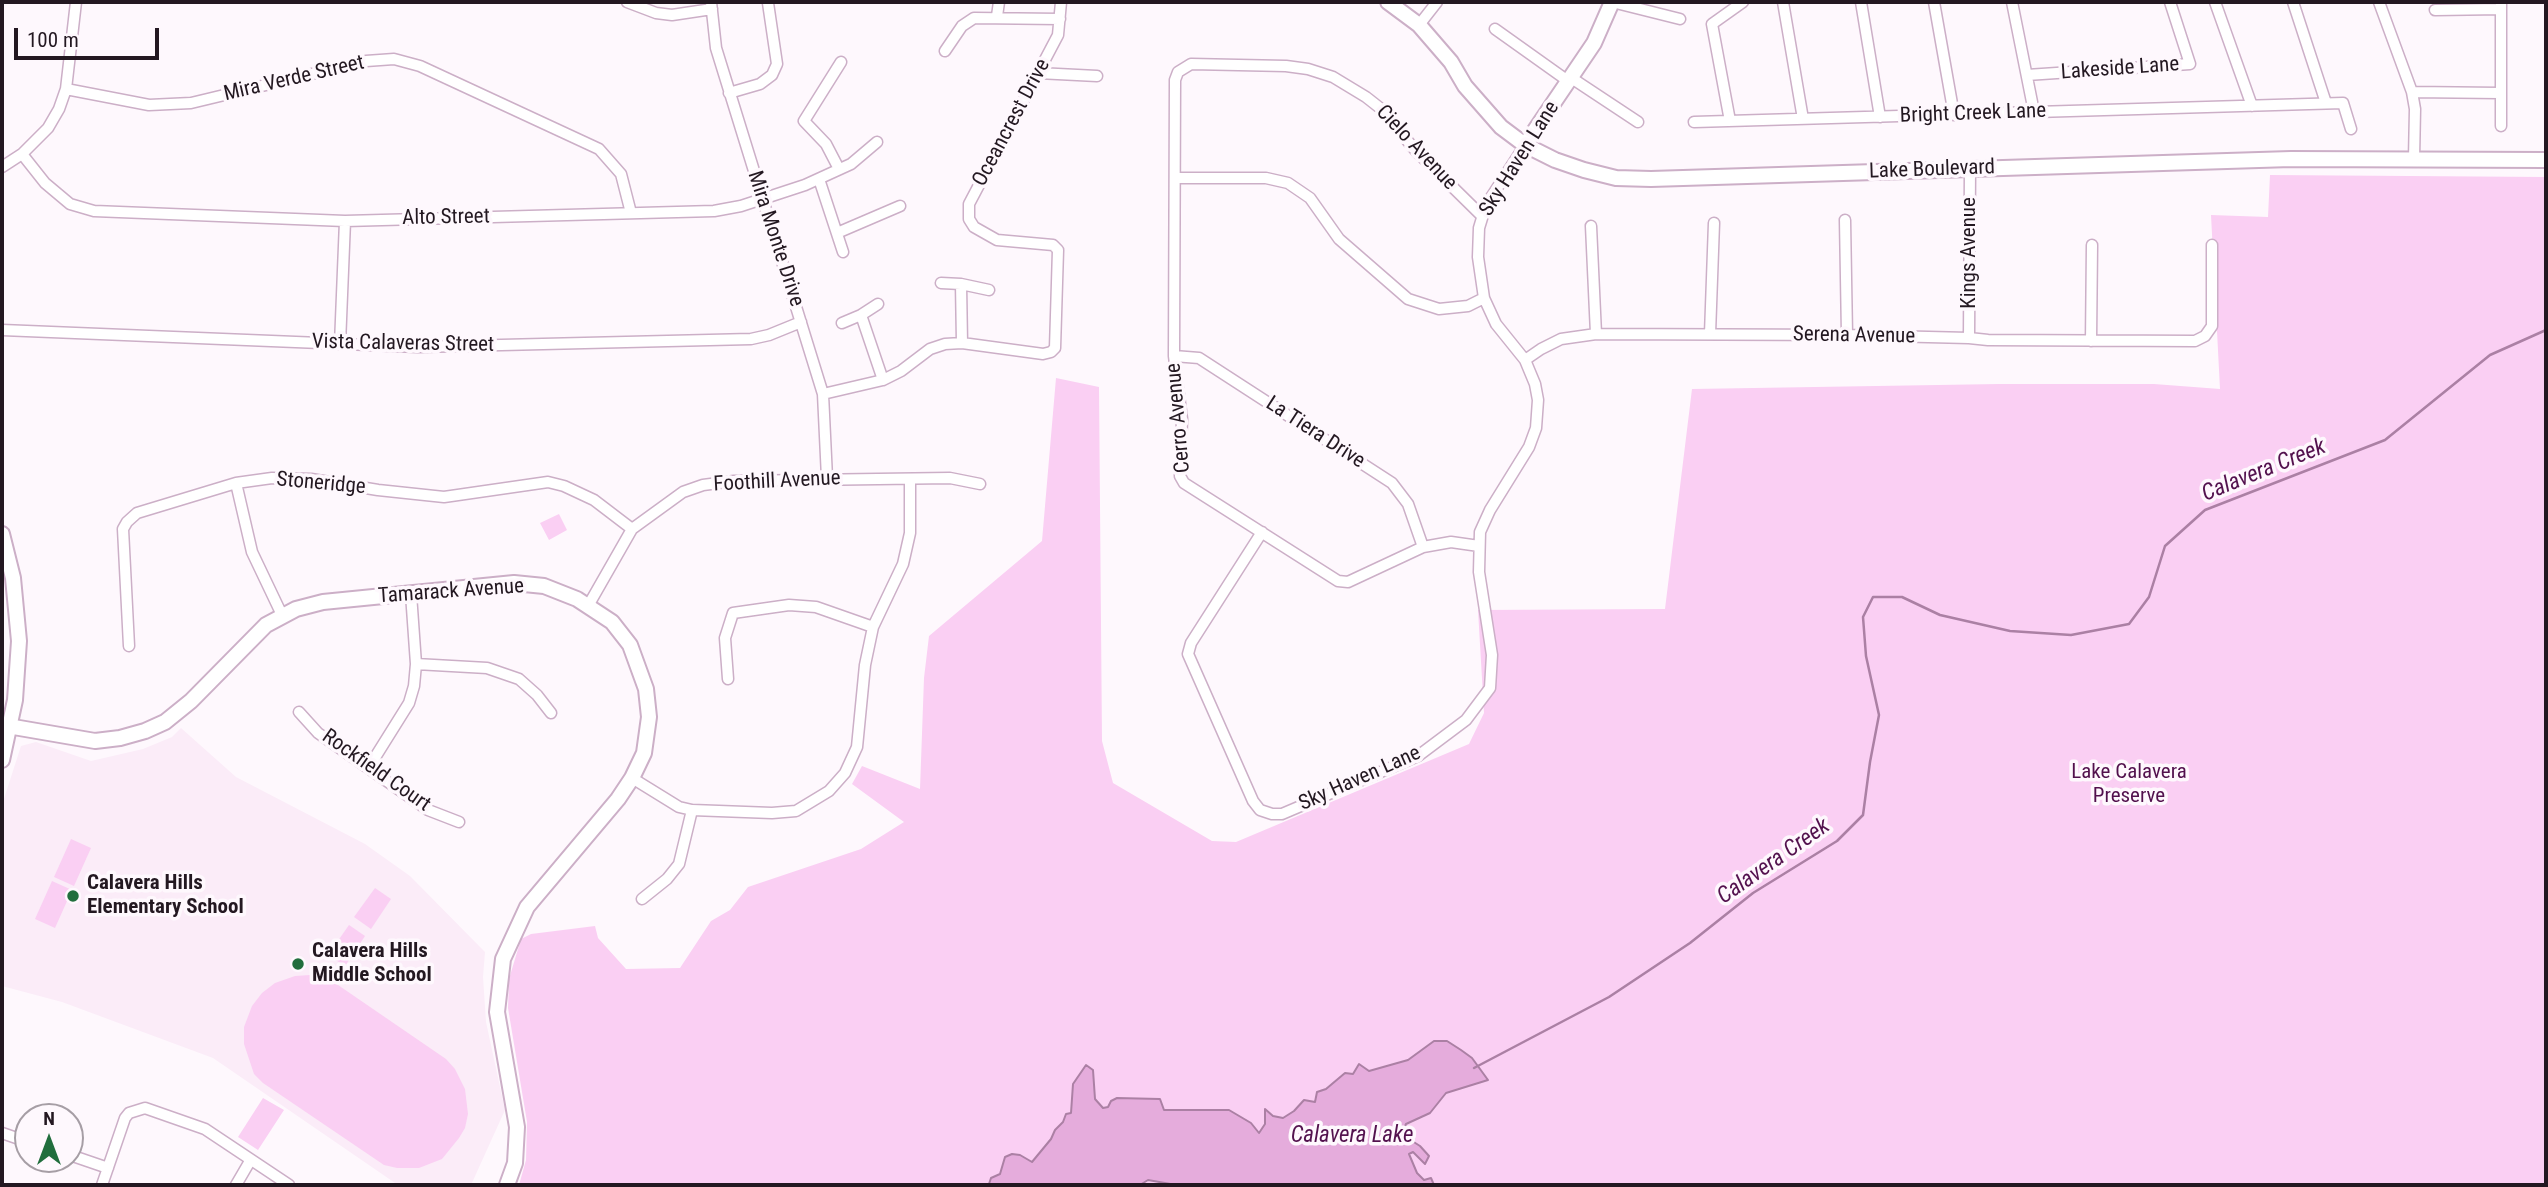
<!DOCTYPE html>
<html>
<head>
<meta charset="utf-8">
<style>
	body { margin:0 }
	#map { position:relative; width:2548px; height:1187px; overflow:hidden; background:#fef8fd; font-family:"Roboto Condensed",sans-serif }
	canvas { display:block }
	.frame { position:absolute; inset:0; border:4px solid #231821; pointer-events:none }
	.north { position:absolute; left:14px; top:1103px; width:70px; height:70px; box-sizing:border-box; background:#fef8fd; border:2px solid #a69ea5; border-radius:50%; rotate:0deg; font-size:19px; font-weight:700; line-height:28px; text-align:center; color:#231821 }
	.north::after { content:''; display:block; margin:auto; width:24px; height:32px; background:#216e3d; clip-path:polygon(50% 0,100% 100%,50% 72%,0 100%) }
	.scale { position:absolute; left:14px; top:28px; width:145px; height:32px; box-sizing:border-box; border:4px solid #231821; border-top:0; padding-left:9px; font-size:21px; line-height:24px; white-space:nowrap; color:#231821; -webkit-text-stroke:5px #fef8fd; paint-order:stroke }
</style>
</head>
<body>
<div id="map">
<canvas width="2548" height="1187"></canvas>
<div class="frame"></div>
<div class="north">N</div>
<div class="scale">100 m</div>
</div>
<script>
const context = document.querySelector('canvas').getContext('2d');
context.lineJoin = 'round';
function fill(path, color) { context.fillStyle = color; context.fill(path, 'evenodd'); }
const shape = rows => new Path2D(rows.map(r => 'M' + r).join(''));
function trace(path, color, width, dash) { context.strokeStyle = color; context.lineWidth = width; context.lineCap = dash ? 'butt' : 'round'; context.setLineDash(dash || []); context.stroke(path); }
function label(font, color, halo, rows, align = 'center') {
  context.font = font + ' "Roboto Condensed",sans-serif'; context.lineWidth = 7; context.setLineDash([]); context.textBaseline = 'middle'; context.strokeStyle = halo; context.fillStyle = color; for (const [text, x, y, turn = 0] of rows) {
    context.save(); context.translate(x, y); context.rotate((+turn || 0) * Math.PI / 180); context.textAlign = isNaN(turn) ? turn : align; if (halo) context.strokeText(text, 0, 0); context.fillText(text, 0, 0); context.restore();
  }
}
fill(shape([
	[181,728,236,777,365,844,410,876,485,952,483,977,486,1022,505,1110,471,1185,398,1185,213,1058,62,1002,2,986,2,805,21,746,36,742,91,761,143,749,172,737]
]), '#fbecf8');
fill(shape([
	[2270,175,2546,177,2546,1185,519,1185,526,1160,527,1122,508,1008,509,979,521,939,531,934,595,926,598,938,626,969,680,968,711,921,730,910,748,887,861,849,904,822,852,784,862,766,920,789,924,678,929,636,1042,541,1056,378,1099,387,1102,741,1113,783,1212,841,1236,842,1469,744,1484,713,1478,610,1665,609,1692,389,1999,384,2154,384,2220,389,2211,215,2268,217],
	[559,514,567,530,549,540,540,523],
	[71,839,91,848,74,886,54,877],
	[52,881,72,890,55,928,35,919],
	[375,888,391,899,371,929,354,917],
	[349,925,365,936,345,966,328,955],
	[310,975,324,978,338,985,446,1059,455,1069,465,1089,468,1114,465,1128,459,1138,442,1159,419,1168,397,1168,384,1165,263,1083,254,1074,244,1044,244,1027,252,1006,262,993,275,983,295,976],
	[263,1098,284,1110,258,1150,238,1137]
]), '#facff3');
const water = shape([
	[1434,1041,1447,1041,1461,1050,1472,1058,1488,1080,1446,1093,1430,1113,1406,1124,1403,1131,1409,1139,1420,1146,1429,1156,1425,1164,1413,1152,1409,1154,1417,1173,1424,1180,1431,1178,1434,1185,1176,1185,1148,1180,1140,1185,981,1185,989,1184,991,1178,1000,1174,1005,1157,1012,1154,1020,1155,1032,1162,1051,1139,1055,1130,1063,1122,1066,1114,1071,1113,1073,1084,1086,1065,1093,1070,1095,1099,1103,1108,1108,1107,1111,1101,1117,1098,1160,1099,1164,1110,1229,1110,1251,1123,1259,1133,1265,1124,1265,1109,1273,1116,1283,1118,1294,1111,1304,1100,1315,1102,1317,1092,1326,1089,1345,1073,1353,1074,1359,1064,1369,1071,1408,1060,1434,1041]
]);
fill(water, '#e5acdc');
trace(water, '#ab80a4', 2);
trace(shape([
	[1474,1068,1609,997,1690,943,1753,893,1837,841,1863,815,1870,762,1879,715,1866,656,1863,617,1873,597,1902,597,1940,615,2010,631,2071,635,2129,624,2149,597,2165,546,2205,510,2385,440,2490,355,2546,330]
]), '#ab80a4', 2.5);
const street = shape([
	[627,2,656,13,672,15,712,9],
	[711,2,716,48,823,394,827,478],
	[1612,2,1680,19],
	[1783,2,1803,119],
	[1861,2,1880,117],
	[1934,2,1954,115],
	[2012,2,2034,112],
	[2215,2,2252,106],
	[2293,2,2326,103],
	[2379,2,2412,92,2415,109,2414,159],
	[2501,2,2501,126],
	[2435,10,2501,9],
	[997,16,999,2],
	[1419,25,1437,2],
	[1495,29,1568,81],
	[945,51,962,26,974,18,1060,19],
	[1038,73,1097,76],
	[2027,75,2190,64,2170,2],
	[1570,77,1638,122],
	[66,89,149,105,191,103,366,61,394,59,420,66,599,149,621,174,631,213],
	[2412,92,2500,93],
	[729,93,760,84,772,75,777,64,768,3],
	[1730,121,1712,24,1743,2],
	[1694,122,2343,103,2351,129],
	[22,154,45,183,70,204,94,211,345,221,714,211,741,206,805,185,851,164,877,142],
	[2,167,22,154,48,128,59,109,66,89,76,2],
	[839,169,826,144,804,121,841,62],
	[1175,178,1266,178,1288,183,1310,198,1339,239,1408,299,1439,309,1468,306,1484,298],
	[819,179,843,252],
	[1845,220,1847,335],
	[1591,226,1596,334],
	[837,233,900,206],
	[941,283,961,284,989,290],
	[961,284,962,343],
	[861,315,883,380],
	[842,323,861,315,878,304],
	[2,330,418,347,751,339,769,335,801,322],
	[1710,334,1714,223],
	[1969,338,1970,169],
	[2091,341,2092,245],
	[340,344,345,221],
	[1174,356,1199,358,1392,483,1408,504,1423,547],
	[1525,360,1541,349,1561,339,1596,334,1847,335,1969,338,1988,340,2195,341,2205,336,2212,326,2212,245],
	[823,394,883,380,901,371,930,349,945,344,962,343,1043,354,1051,352,1055,348,1058,250,1053,245,997,240,974,227,969,219,969,204,1058,35,1061,2],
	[236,483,252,552,282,615],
	[1262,532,1191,643,1188,654,1253,801,1260,810,1272,814,1282,814,1418,756,1466,720,1490,688,1492,655,1479,572,1480,532,1490,510,1529,447,1536,428,1538,400,1535,384,1525,360,1496,324,1484,298,1478,257,1479,228,1486,205,1525,145],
	[1479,546,1451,542,1423,547,1348,582,1338,581,1184,483,1180,476,1182,419,1174,356,1175,80,1178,72,1191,64,1286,66,1308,69,1333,77,1366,97,1380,108,1416,151,1482,216],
	[588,606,632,529,683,492,703,485,734,481,950,478,980,484],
	[129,646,123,529,127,522,137,513,236,483,272,478,311,479,378,490,444,497,548,482,564,486,594,500,632,529],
	[416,664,487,668,519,679,537,695,551,713],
	[728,679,725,638,733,613,789,605,816,607,873,627],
	[299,712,318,733,428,810,459,822],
	[369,767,409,703,414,686,416,664,411,594],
	[632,778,679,807,692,810,772,813,796,811,829,791,845,773,857,747,865,665,873,627,903,564,910,533,910,479],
	[642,899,667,879,679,864,692,810],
	[2,1133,28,1142],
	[70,1155,108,1168],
	[102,1185,125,1118,129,1113,145,1108,205,1129,289,1185],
	[236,1185,250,1161]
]);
const secondary = shape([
	[1388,2,1419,25,1451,62,1465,86,1501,127,1525,145,1555,160,1584,170,1616,178,1651,179,2291,159,2546,160],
	[1525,145,1594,43,1612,2],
	[2,725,95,741,120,738,145,731,165,722,191,701,266,625,296,609,323,602,514,583,544,586,577,599,612,622,630,645,646,689,649,717,644,753,632,778,618,799,527,907,503,959,497,1012,517,1127,515,1163,507,1185]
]);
const primary = shape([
	[2,534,13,578,19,641,15,700,2,760]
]);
trace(street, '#ccafc7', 13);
trace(secondary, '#ccafc7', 18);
trace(primary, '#ccafc7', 18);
trace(street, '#fff', 10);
trace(secondary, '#fff', 14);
trace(primary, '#fff', 14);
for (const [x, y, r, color] of [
	[73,896,7,"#216e3d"],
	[298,964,7,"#216e3d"]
]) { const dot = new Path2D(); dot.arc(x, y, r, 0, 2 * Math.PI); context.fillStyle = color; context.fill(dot); trace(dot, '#fef8fd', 2.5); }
label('21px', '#231821', '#fef8fd', [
	["Lakeside Lane",2120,69,-4],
	["Mira Verde Street",294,79,-13],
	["Bright Creek Lane",1973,114,-2],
	["Oceancrest Drive",1012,123,-62],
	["Cielo Avenue",1416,148,47],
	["Sky Haven Lane",1520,159,-58],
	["Lake Boulevard",1932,170,-2],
	["Alto Street",446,218,-1],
	["Mira Monte Drive",775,239,72],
	["Kings Avenue",1970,253,-90],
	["Serena Avenue",1854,336,1],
	["Vista Calaveras Street",403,344,1],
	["Cerro Avenue",1179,418,-95],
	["La Tiera Drive",1315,433,33],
	["Foothill Avenue",777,482,-3],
	["Stoneridge",321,484,5],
	["Tamarack Avenue",451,592,-4],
	["Rockfield Court",376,771,35],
	["Sky Haven Lane",1360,779,-24]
]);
label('21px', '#52104d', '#fef8fd', [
	["Lake Calavera",2129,773],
	["Preserve",2129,797]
]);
label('bold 21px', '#231821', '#fef8fd', [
	["Calavera Hills",87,884],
	["Elementary School",87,908],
	["Calavera Hills",312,952],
	["Middle School",312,976]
], 'left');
label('italic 23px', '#53114e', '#fef8fd', [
	["Calavera Creek",2264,471,-22],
	["Calavera Creek",1774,862,-35],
	["Calavera Lake",1352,1136]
]);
</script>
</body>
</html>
